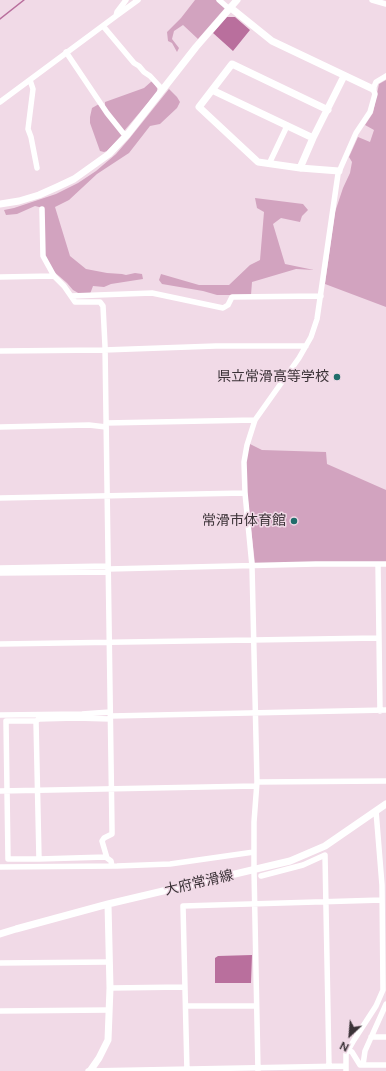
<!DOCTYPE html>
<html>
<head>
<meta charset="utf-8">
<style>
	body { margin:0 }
	#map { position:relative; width:386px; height:1071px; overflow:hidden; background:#f1dae7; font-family:Figtree,sans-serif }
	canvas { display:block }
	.north { position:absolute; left:330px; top:1015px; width:40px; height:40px; -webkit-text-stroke:3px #f1dae7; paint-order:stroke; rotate:206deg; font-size:11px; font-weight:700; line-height:16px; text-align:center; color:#3b3237 }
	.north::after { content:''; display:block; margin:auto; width:14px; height:18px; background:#3b3237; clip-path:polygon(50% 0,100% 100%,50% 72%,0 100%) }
</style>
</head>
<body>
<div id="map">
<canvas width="386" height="1071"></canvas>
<div class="north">N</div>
</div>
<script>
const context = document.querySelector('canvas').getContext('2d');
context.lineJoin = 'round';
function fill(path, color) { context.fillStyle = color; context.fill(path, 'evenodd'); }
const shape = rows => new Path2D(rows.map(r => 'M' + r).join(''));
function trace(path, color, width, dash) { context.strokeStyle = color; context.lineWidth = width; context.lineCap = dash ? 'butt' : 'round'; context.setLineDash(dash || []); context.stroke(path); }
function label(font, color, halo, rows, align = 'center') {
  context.font = font + ' Figtree,"Noto Sans JP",sans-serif'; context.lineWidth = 3; context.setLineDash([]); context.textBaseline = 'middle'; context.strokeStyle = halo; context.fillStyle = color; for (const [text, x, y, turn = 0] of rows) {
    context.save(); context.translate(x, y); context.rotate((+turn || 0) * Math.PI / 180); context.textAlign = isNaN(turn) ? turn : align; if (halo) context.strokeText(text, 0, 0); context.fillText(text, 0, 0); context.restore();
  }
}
fill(shape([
	[195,0,217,0,225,8,198,39,183,25,174,31,172,39,179,48,177,52,172,43,168,41,167,32,181,18],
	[386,80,386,307,325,284,335,212,343,188,350,173,352,162,349,157,358,137,370,142,374,130,365,125,373,113,379,84],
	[152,81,157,88,157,92,124,131,105,109,105,102,144,88],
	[169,89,177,97,180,102,177,108,160,124,150,126,129,153,97,174,69,200,55,207,70,256,86,269,107,273,122,274,126,275,135,273,142,274,143,279,111,284,104,287,93,286,90,294,80,294,73,290,67,283,52,270,44,257,43,208,35,206,17,214,6,215,4,210,14,208,56,194,78,183,96,171,116,154,129,139],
	[99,104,123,134,107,151,104,152,100,151,90,123,90,117,92,108],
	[255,198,303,204,308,210,302,216,300,222,281,218,273,224,285,264,314,270,296,269,252,282,251,295,217,295,203,291,162,284,159,280,161,274,199,285,229,285,250,265,260,260,264,212,257,208],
	[250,444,262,450,326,452,327,464,386,490,386,562,255,564,245,473,245,461]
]), '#d2a3bf');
fill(shape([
	[227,17,235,17,250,30,233,51,213,33],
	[252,955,251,983,215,983,215,958,218,956]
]), '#b96f9d');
trace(shape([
	[0,19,24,0]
]), '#b96f9d', 1.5);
trace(shape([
	[219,0,227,7,231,8],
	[372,0,386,4],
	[116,16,138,0],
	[103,26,134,63,139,66,144,72,150,76,162,89],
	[66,52,107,113,123,133,127,135],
	[30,80,33,89,28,129,31,137,37,168],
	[0,102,116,16,117,12,126,0],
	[269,164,287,126],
	[42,209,43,256,54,276,64,286,75,302,100,302,103,306,105,346,112,829,112,834,104,838,102,841,107,858,111,861,112,866],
	[0,277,54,276],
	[71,296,152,293,223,308,228,305,232,297,321,296],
	[0,351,104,350,216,346,306,346],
	[106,423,255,420],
	[0,427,89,425,106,427],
	[0,498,245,493],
	[378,564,380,711],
	[0,568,108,566],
	[108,569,316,564,386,564],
	[0,573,108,572],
	[0,644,378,638],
	[0,715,82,714,110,712],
	[111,716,386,710],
	[36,721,39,859,8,859,6,721,36,721,39,719,76,718,110,719],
	[257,782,386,781],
	[0,791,256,786],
	[39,859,106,857],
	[0,867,117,866,170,864,254,852],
	[261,876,303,865,325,855,329,1066],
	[0,963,109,962],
	[110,988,185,987],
	[186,1006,256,1006],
	[0,1011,109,1010],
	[371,1037,386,1037],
	[348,1050,352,1052,360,1065,386,1065],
	[363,1065,365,1051,386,1004],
	[88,1071,345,1066],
	[187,1071,183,906,382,900],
	[258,1071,254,870,254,822,257,782,252,566,245,493,244,462,247,445,255,420,299,358,311,337,317,319,338,174,356,133,370,112,375,94,373,89,376,82,386,76],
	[346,1071,346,1054,354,1040,376,1006,383,990,382,885,376,811]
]), '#fff', 5.5);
trace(shape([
	[231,8,272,41,373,89],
	[212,90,313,138],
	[328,110,232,64,199,107,258,162,300,168,339,171],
	[300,168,313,138,344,76],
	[0,204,19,201,39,195,57,187,74,179,109,154,127,135,196,47,237,0],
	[0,934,16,929,108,904,290,861,325,846,386,804],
	[90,1071,99,1058,108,1040,110,988,108,904]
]), '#fff', 7);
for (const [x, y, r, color] of [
	[337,377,4,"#216d6b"],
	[294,521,4,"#216d6b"]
]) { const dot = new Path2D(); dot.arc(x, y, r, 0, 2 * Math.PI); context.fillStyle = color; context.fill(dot); trace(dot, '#f1dae7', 1.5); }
label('14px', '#3b3237', '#f1dae7', [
	["県立常滑高等学校",329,377],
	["常滑市体育館",286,521]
], 'right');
label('14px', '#3b3237', '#f1dae7', [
	["大府常滑線",199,883,-13]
]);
</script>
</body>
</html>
